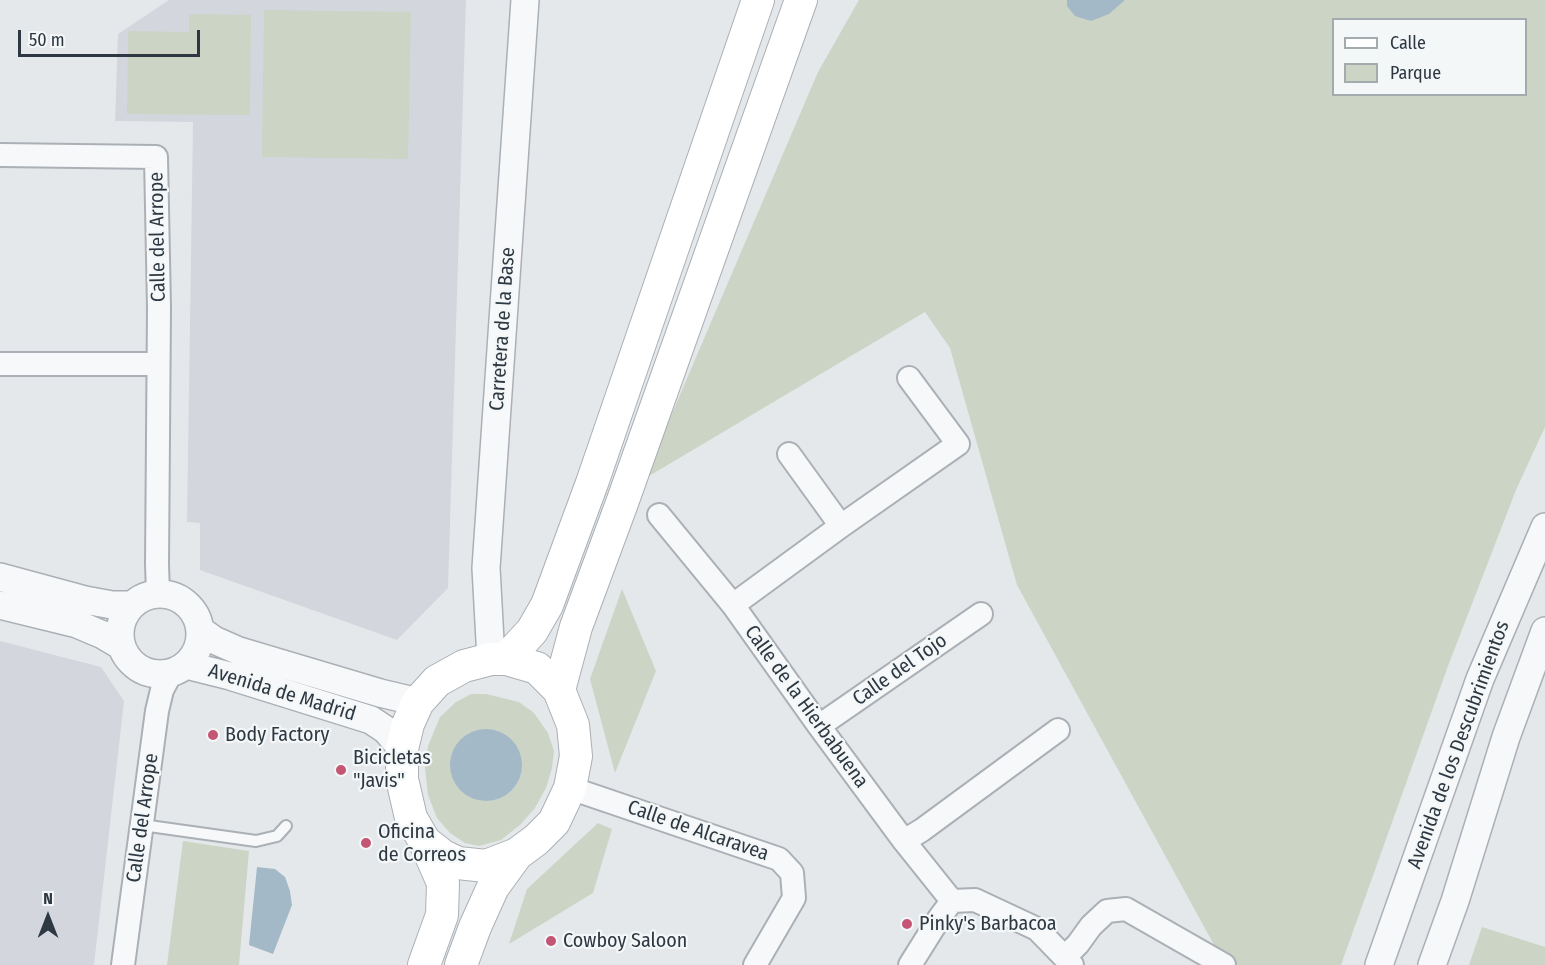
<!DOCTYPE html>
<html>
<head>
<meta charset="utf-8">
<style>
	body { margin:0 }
	#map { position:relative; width:1545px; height:965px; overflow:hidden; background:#e5e8eb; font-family:"Fira Sans Condensed",sans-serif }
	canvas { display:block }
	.legend { position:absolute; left:1332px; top:18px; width:195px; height:78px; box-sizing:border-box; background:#f4f7f8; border:2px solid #a4abaf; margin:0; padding:8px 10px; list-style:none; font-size:18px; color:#2d3842 }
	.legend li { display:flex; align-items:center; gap:12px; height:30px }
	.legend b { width:30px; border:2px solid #a4abaf }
	.north { position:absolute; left:18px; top:887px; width:60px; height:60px; -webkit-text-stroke:4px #f4f7f8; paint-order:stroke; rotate:0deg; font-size:16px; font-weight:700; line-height:24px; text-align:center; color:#2d3842 }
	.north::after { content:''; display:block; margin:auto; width:21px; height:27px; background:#2d3842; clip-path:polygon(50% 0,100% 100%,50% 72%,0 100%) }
	.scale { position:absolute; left:18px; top:30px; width:182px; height:27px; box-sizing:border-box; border:3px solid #2d3842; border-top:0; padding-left:8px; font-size:18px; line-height:21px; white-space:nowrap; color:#2d3842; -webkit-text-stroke:4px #f4f7f8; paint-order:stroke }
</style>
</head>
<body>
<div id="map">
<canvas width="1545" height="965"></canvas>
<ul class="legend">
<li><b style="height:8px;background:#fff"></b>Calle</li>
<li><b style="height:16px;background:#ccd4c6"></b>Parque</li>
</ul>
<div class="north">N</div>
<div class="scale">50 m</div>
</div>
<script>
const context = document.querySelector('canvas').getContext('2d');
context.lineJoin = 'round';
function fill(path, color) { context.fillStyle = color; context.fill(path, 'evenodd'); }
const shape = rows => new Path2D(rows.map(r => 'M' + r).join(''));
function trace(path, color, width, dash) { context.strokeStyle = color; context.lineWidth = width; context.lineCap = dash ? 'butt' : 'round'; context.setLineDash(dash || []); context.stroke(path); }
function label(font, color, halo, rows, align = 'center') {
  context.font = font + ' "Fira Sans Condensed",sans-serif'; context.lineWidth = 4.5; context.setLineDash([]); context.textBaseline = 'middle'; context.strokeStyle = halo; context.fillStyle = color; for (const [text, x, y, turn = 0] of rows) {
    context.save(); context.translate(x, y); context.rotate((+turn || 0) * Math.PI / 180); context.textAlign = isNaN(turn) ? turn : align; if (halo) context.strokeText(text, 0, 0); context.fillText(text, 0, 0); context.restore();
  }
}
fill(shape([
	[169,0,466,0,448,588,397,640,200,570,200,523,187,522,193,122,115,121,118,34],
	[0,641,101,667,124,701,94,965,0,965]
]), '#d3d7dd');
fill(shape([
	[859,0,1545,0,1545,427,1516,490,1448,666,1341,965,1225,965,1017,585,950,348,925,312,644,479,818,72],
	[1334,20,1526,20,1526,94,1334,94],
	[264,10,411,12,408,159,262,157],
	[189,14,251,15,250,115,127,114,128,31,189,32],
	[622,589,656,671,615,773,590,679],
	[471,694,486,694,519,702,534,713,548,733,554,751,552,768,546,788,535,808,521,824,501,840,479,846,465,843,450,833,437,818,428,795,425,768,428,746,440,717,456,702],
	[598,823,612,829,593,893,509,944,527,889],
	[183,841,249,851,239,965,167,965],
	[1482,927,1545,947,1545,965,1469,965]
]), '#ccd4c6');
fill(shape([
	[1067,0,1125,0,1109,14,1091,21,1075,16,1067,6],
	'450 765a36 36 0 1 1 72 0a36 36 0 1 1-72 0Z',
	[257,867,275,869,285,877,290,891,292,905,273,954,249,945]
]), '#a3b9c8');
const service = shape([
	[142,825,256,841,277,836,286,826]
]);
const minor = shape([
	[0,155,156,157,159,308,157,564,158,594],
	[0,364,158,364],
	[789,454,841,526],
	[659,515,733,605,819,726,904,841,952,901],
	[733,605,841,526,958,444,909,378],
	[819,726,981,614],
	[570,788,779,859,792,873,794,898,755,965],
	[904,841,922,830,1058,730],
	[1065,957,1078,944,1091,926,1107,911,1126,909,1224,965],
	[123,965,157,711,162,690,171,673],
	[910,965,940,917,952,901,975,900,1037,929,1072,965]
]);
const tertiary = shape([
	[0,577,85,600,112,605,132,605],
	'120 634a40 40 0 1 1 80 0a40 40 0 1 1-80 0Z',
	[0,605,77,624,103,635,120,645],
	[200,630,214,640,239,651,380,693,418,702],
	[491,659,486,568,525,0],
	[186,665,230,676,371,720,386,730,402,749],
	[1379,965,1480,679,1545,527],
	[1432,965,1455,901,1506,737,1545,631]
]);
const secondary = shape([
	[491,659,506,659,537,668,559,690,573,725,576,756,570,788,554,822,536,840,517,854,486,866,458,863,443,856,425,842,411,818,402,779,402,749,408,724,418,702,437,681,464,666,491,659],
	[506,659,532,631,547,605,592,483,758,0],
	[559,690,576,627,622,503,801,0],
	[424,965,442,915,443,883,425,842],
	[461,965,475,927,493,887,517,854]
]);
trace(service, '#aab0b5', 14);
trace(minor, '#aab0b5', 26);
trace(tertiary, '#aab0b5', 30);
trace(secondary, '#aab0b5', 34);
trace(service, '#f7f8fa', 10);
trace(minor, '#f7f8fa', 22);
trace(tertiary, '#f7f8fa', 27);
trace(secondary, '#fff', 32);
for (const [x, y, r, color] of [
	[213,735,6,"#c45674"],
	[341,770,6,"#c45674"],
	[366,843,6,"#c45674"],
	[907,924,6,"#c45674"],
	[551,941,6,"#c45674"]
]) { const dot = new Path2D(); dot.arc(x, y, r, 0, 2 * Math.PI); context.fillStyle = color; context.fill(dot); trace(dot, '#f4f7f8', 2); }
label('20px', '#2d3842', '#f4f7f8', [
	["Calle del Arrope",158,237,-91],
	["Carretera de la Base",503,329,-86],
	["Calle del Tojo",900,670,-35],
	["Avenida de Madrid",282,693,17],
	["Calle de la Hierbabuena",806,707,54],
	["Avenida de los Descubrimientos",1459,745,-70],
	["Calle del Arrope",143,818,-82],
	["Calle de Alcaravea",698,831,19]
]);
label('20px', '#2d3842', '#f4f7f8', [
	["Body Factory",225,735],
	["Bicicletas",353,758],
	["\"Javis\"",353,781],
	["Oficina",378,832],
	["de Correos",378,855],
	["Pinky's Barbacoa",919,924],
	["Cowboy Saloon",563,941]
], 'left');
</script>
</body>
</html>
